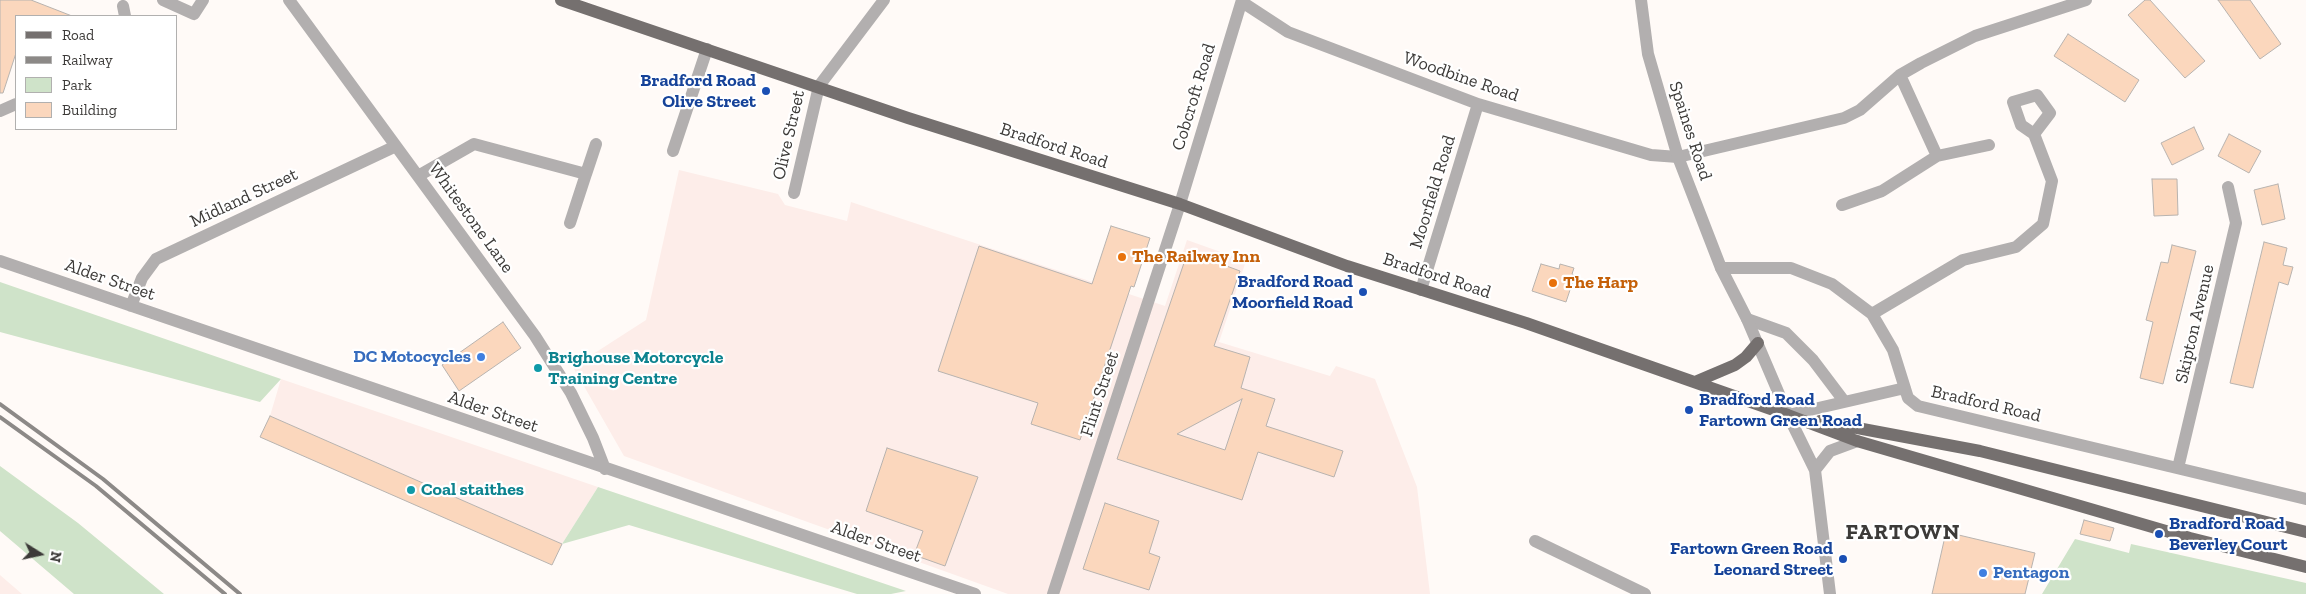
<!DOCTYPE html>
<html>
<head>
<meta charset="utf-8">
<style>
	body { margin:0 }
	#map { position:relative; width:2306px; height:594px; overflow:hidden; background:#fffaf7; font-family:"Zilla Slab",serif }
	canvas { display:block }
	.legend { position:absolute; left:15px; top:15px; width:162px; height:115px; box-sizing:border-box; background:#fff; border:1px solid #b1b0af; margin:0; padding:6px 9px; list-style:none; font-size:15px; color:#3c3a38 }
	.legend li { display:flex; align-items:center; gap:10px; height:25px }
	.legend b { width:25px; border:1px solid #b1b0af }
	.north { position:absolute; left:15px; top:529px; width:50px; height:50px; -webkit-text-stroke:4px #fff; paint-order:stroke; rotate:100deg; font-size:14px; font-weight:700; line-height:20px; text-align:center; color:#3c3a38 }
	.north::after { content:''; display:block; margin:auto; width:18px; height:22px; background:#3c3a38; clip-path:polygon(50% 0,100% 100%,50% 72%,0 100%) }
</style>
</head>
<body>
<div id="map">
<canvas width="2306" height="594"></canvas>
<ul class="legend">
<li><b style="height:6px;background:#75706f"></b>Road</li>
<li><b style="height:6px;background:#8c8987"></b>Railway</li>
<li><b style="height:14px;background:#cfe3c9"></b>Park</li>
<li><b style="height:14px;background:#fbd7bd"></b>Building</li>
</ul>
<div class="north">N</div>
</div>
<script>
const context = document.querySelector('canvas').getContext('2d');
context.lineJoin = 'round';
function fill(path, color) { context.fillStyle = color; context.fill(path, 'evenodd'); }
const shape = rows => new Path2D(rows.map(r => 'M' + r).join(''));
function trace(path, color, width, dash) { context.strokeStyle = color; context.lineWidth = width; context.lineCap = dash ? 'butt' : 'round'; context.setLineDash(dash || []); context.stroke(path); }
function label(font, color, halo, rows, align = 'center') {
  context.font = font + ' "Zilla Slab",serif'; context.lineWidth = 4.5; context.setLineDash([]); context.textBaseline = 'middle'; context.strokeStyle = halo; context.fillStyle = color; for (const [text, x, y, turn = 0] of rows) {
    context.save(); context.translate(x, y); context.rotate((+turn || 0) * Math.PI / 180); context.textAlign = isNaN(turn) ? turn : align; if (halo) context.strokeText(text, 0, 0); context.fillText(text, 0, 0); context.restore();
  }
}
fill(shape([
	[679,170,778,194,785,205,847,221,851,202,1165,306,1187,240,1246,261,1219,342,1330,376,1336,366,1375,379,1417,487,1430,594,1008,594,624,456,573,367,646,320],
	[281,379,598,487,562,544,270,416],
	[0,575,22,594,0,594]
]), '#fdede9');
fill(shape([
	[0,282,281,379,260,402,0,332],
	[0,466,78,523,164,594,74,594,0,531],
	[598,487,906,591,891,594,857,594,629,525,562,544],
	[2075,539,2129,553,2131,544,2306,583,2306,594,2042,594]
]), '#cfe3c9');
const building = shape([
	[0,0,31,0,72,16,16,16,16,53,3,93,0,93,0,0],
	[2145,0,2150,0,2205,61,2185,78,2128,15,2145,0],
	[2218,0,2250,0,2281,44,2260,59,2218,0],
	[2068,34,2139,80,2125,102,2054,56,2068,34],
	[2194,127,2204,149,2172,165,2161,143,2194,127],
	[2229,134,2261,151,2249,173,2218,156,2229,134],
	[2152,179,2177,179,2178,215,2154,216,2152,179],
	[2278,184,2285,219,2262,225,2254,190,2278,184],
	[1111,226,1150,238,1134,287,1131,286,1080,440,1031,424,1038,403,938,371,979,246,1092,284,1111,226],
	[2264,242,2287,248,2283,265,2293,267,2288,285,2279,282,2253,388,2230,383,2264,242],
	[2172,245,2196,251,2163,384,2140,378,2153,322,2146,320,2161,262,2168,263,2172,245],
	[1197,255,1240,271,1214,346,1250,357,1241,388,1275,399,1266,426,1343,451,1334,477,1258,452,1242,500,1117,459,1185,260,1197,255],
	[1242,399,1225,450,1177,434,1242,399],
	[1541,264,1559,269,1560,264,1574,268,1572,274,1575,275,1566,302,1532,291,1541,264],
	[503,322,521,348,459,391,442,365,503,322],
	[270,416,562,544,552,565,260,437,270,416],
	[887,448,978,477,945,566,914,555,923,531,866,511,887,448],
	[1105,503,1159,521,1149,553,1160,557,1149,590,1083,569,1105,503],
	[2084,520,2114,528,2110,541,2080,534,2084,520],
	[1946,532,2035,553,2025,594,1932,594,1946,532]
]);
fill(building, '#fbd7bd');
trace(building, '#b8b3af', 1);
trace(shape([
	[163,0,194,14,203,0],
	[289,0,535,336,571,393,593,438,605,469],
	[1242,2,1288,32,1478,104,1651,155,1678,157,1844,118,1860,110,1900,75,1921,63,1975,36,2086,0],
	[123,6,125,16],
	[1900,75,1937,156],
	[0,111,16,104],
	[673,151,707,49],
	[418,176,474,144,586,174,596,144],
	[794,193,819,86,884,0],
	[1842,205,1882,191,1937,156,1989,145],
	[570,223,586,174],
	[0,261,975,594],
	[1721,268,1791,268,1832,284,1872,314,1893,350,1908,398,1918,406,2306,499],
	[1421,290,1478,104],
	[131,306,142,278,156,259,396,146],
	[1872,314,1963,260,2016,247,2043,224,2052,181,2034,134,2021,125,2013,102,2037,95,2050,113,2034,134],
	[1747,319,1786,333,1813,360,1844,401],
	[2178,468,2236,223,2228,187],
	[1815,470,1830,451,1857,441],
	[1535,541,1645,594],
	[1053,594,1180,204,1242,0],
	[1830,594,1815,470,1788,415,1905,388]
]), '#b2afaf', 12);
trace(shape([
	[1641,0,1648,54,1678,157,1721,268,1747,319,1788,415]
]), '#b2afaf', 12);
trace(shape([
	[561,0,908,118,1180,204,1347,266,1526,323,1788,415,1857,441,2190,538,2306,567],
	[1695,382,1735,365,1746,357,1758,343],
	[1820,421,1980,451,2306,532]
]), '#75706f', 12);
trace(shape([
	[0,404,103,479,240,594],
	[0,417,96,486,225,594]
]), '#8c8987', 4);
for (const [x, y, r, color] of [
	[766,91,5,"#1a4fb4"],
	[1122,257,5,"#e8710a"],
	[1553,283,5,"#e8710a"],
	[1363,292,5,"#1a4fb4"],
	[481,357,5,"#3f7fe0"],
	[538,368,5,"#0f9aa8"],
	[1689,410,5,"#1a4fb4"],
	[411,490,5,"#0f9aa8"],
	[2159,534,5,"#1a4fb4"],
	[1843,559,5,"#1a4fb4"],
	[1983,573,5,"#3f7fe0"]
]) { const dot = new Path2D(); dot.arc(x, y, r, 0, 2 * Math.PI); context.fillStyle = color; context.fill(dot); trace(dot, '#fff', 2); }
label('18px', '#3c3a38', '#fff', [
	["Woodbine Road",1461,77,19],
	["Cobcroft Road",1194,97,-73],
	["Spaines Road",1690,131,72],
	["Olive Street",789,135,-77],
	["Bradford Road",1054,146,18],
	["Moorfield Road",1433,192,-73],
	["Midland Street",244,198,-25],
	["Whitestone Lane",471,218,54],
	["Bradford Road",1437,276,18],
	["Alder Street",110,280,19],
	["Skipton Avenue",2195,324,-77],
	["Flint Street",1100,394,-72],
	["Bradford Road",1986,404,13],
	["Alder Street",493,412,19],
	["Alder Street",876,542,19]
]);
label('bold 18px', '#164399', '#fff', [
	["Bradford Road",756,81],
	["Olive Street",756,102],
	["Bradford Road",1353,282],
	["Moorfield Road",1353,303],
	["Bradford Road",1699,400,"left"],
	["Fartown Green Road",1699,421,"left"],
	["Bradford Road",2169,524,"left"],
	["Beverley Court",2169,545,"left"],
	["Fartown Green Road",1833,549],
	["Leonard Street",1833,570]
], 'right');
label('bold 18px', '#c56008', '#fff', [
	["The Railway Inn",1132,257],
	["The Harp",1563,283]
], 'left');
label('bold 18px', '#366cbe', '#fff', [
	["DC Motocycles",471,357],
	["Pentagon",1993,573,"left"]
], 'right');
label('bold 18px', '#0d838f', '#fff', [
	["Brighouse Motorcycle",548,358],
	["Training Centre",548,379],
	["Coal staithes",421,490]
], 'left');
context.letterSpacing = '1px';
label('bold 22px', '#3c3a38', '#fff', [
	["FARTOWN",1903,533]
]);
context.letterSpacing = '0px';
</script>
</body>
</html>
